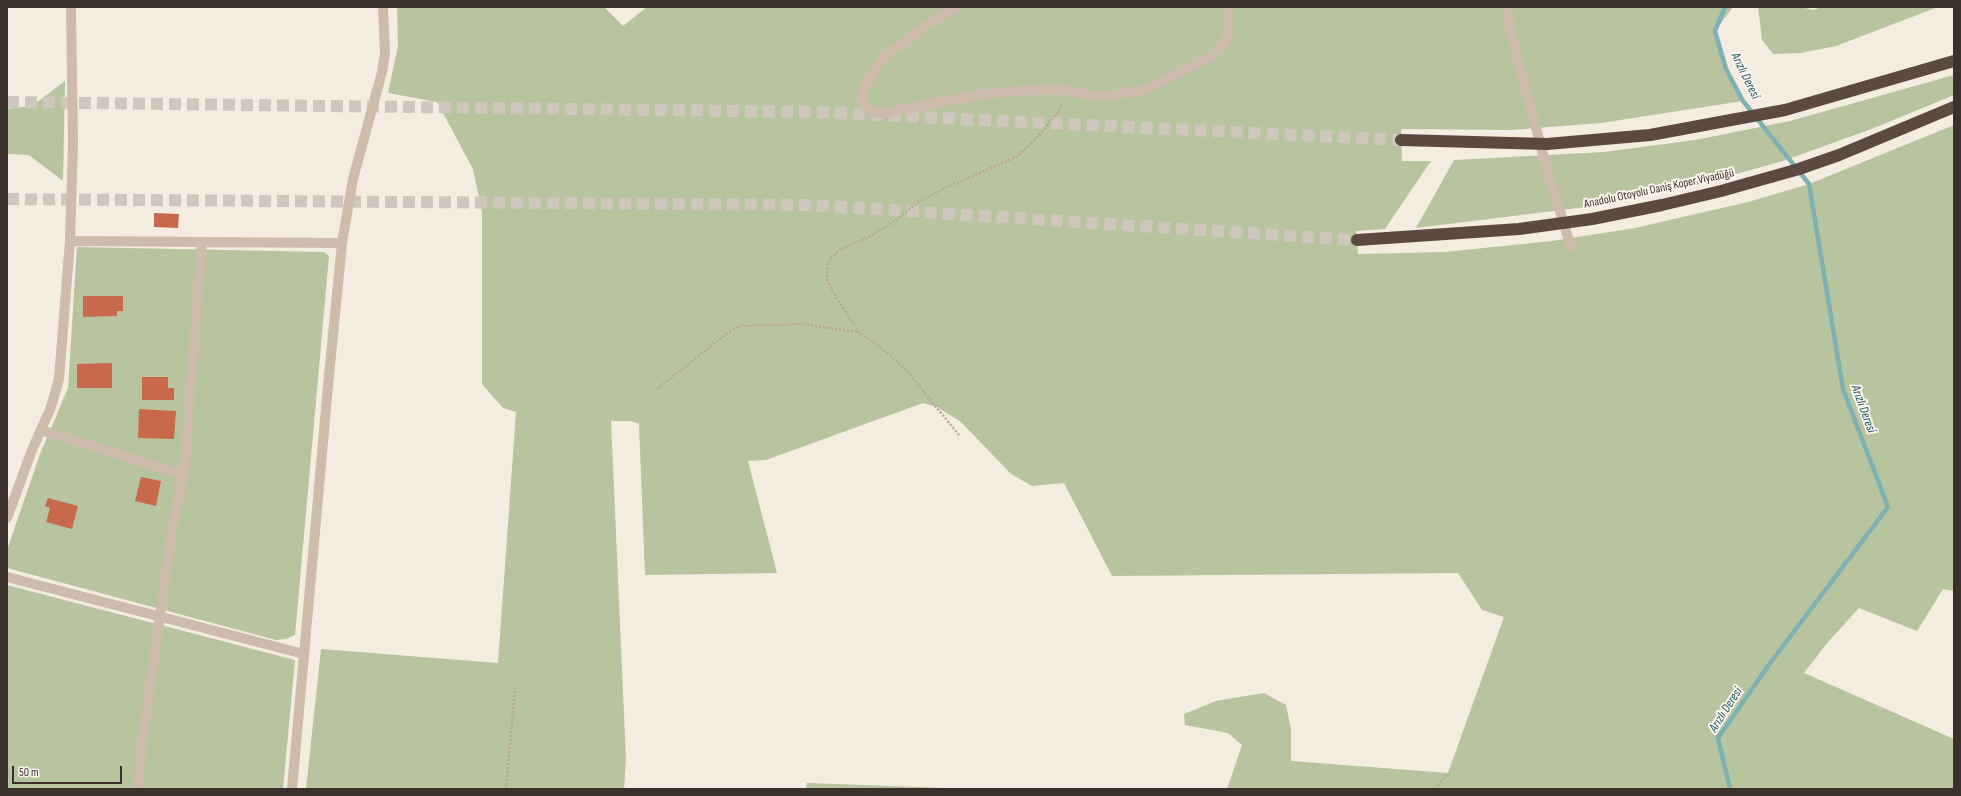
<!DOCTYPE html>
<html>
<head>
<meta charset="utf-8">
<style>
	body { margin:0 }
	#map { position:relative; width:1961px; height:796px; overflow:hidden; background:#f4ebe1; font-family:"Sofia Sans Condensed",sans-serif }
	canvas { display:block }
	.frame { position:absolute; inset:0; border:8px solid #3b302b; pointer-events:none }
	.scale { position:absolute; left:12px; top:766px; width:110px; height:18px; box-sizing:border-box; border:2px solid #3b302b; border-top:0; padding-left:5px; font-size:12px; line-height:14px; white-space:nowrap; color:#3b302b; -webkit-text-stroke:3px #fbf5ee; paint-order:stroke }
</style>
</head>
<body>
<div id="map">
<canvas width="1961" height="796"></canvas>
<div class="frame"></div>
<div class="scale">50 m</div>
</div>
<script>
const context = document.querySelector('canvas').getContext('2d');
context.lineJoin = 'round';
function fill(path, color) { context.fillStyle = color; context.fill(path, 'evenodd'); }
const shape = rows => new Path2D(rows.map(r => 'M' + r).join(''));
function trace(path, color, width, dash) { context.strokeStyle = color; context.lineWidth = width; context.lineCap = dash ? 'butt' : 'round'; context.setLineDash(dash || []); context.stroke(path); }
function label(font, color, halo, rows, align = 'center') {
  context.font = font + ' "Sofia Sans Condensed",sans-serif'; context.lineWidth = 4; context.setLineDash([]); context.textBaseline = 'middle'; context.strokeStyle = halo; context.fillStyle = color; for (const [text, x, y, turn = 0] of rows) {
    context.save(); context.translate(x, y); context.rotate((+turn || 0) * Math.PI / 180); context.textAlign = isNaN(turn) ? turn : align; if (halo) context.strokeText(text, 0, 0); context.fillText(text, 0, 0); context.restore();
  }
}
fill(shape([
	[397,7,604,7,623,26,647,7,1733,7,1715,31,1726,69,1743,101,1601,123,1512,130,1401,129,1402,161,1431,161,1385,229,1356,231,1358,254,1445,252,1552,241,1635,228,1748,202,1809,184,1954,125,1954,591,1943,589,1917,631,1859,608,1828,642,1804,673,1954,739,1954,789,1227,789,1242,745,1228,733,1185,725,1184,714,1216,701,1264,693,1286,705,1291,729,1291,761,1448,773,1504,617,1482,610,1458,573,1112,576,1064,483,1032,486,1011,474,961,422,937,407,923,403,766,460,748,461,777,573,645,575,639,424,631,421,611,421,626,759,624,789,306,789,321,649,498,663,516,412,503,408,482,384,482,212,473,169,437,102,388,93,398,46],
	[1758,7,1801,7,1813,10,1822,7,1938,7,1836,46,1801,53,1773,54,1762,40],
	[1954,75,1954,95,1874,128,1783,161,1693,186,1602,205,1416,228,1454,160,1604,152,1695,140,1790,121],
	[65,81,63,181,29,155,7,154,7,109,32,106],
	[77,247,324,252,329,256,295,635,286,639,276,640,7,568,7,550,40,454,68,388],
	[7,585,295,660,283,789,7,789],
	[807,783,974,789,806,789]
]), '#b8c4a0');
trace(shape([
	[1725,7,1715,31,1726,69,1743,101,1809,184,1843,389,1888,507,1768,666,1718,738,1730,789]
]), '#7fb0b2', 4.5);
fill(shape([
	[154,213,179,214,178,228,154,227],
	[83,296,123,296,123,311,117,311,117,316,83,317],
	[112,363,112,388,77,388,77,364],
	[142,377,168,377,168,388,174,388,174,400,142,400],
	[139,409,176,411,174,439,138,438],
	[141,477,161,481,156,506,135,501],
	[48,498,78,506,72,529,46,522,50,508,45,506]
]), '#c8694b');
trace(shape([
	[7,102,814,112,1401,140],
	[7,199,813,205,1357,240]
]), '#cfc6bd', 12, [12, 6]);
trace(shape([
	[657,389,729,332,739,326,801,324,858,332],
	[959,435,905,369,889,354,859,332,832,291,827,278,827,267,831,258,839,250,868,237,890,224,920,201,943,189,1016,157,1033,142,1058,112,1062,102],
	[506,789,515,688],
	[1435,789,1448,773]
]), '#b9a596', 2.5, [2, 2]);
trace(shape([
	[958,7,935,19,887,55,878,65,863,89,862,100,866,107,875,113,885,113,977,95,1016,91,1060,89,1088,95,1105,97,1146,89,1213,55,1222,46,1228,35,1228,7],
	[1507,7,1512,36,1546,166,1571,247],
	[70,241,342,243],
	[41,430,184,475,202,242],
	[7,518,32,450,51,407,59,379,70,241,73,144,71,7],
	[7,577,304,654],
	[138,789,142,745,172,529,184,475]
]), '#cdbbac', 10);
trace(shape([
	[292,789,328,386,342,243,353,179,382,72,385,53,383,7]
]), '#cdbbac', 10);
trace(shape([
	[1401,140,1547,144,1650,135,1785,110,1954,61],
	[1357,240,1519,229,1592,219,1662,205,1721,191,1799,169,1839,155,1954,107]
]), '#5c4a42', 12);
label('12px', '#3b302b', '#fbf5ee', [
	["Anadolu Otoyolu Daniş Koper Viyadüğü",1659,189,-12]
]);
label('italic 13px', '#1f5a5e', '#fbf5ee', [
	["Arızlı Deresi",1745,76,64],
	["Arızlı Deresi",1863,409,70],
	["Arızlı Deresi",1726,710,-57]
]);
</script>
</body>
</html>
